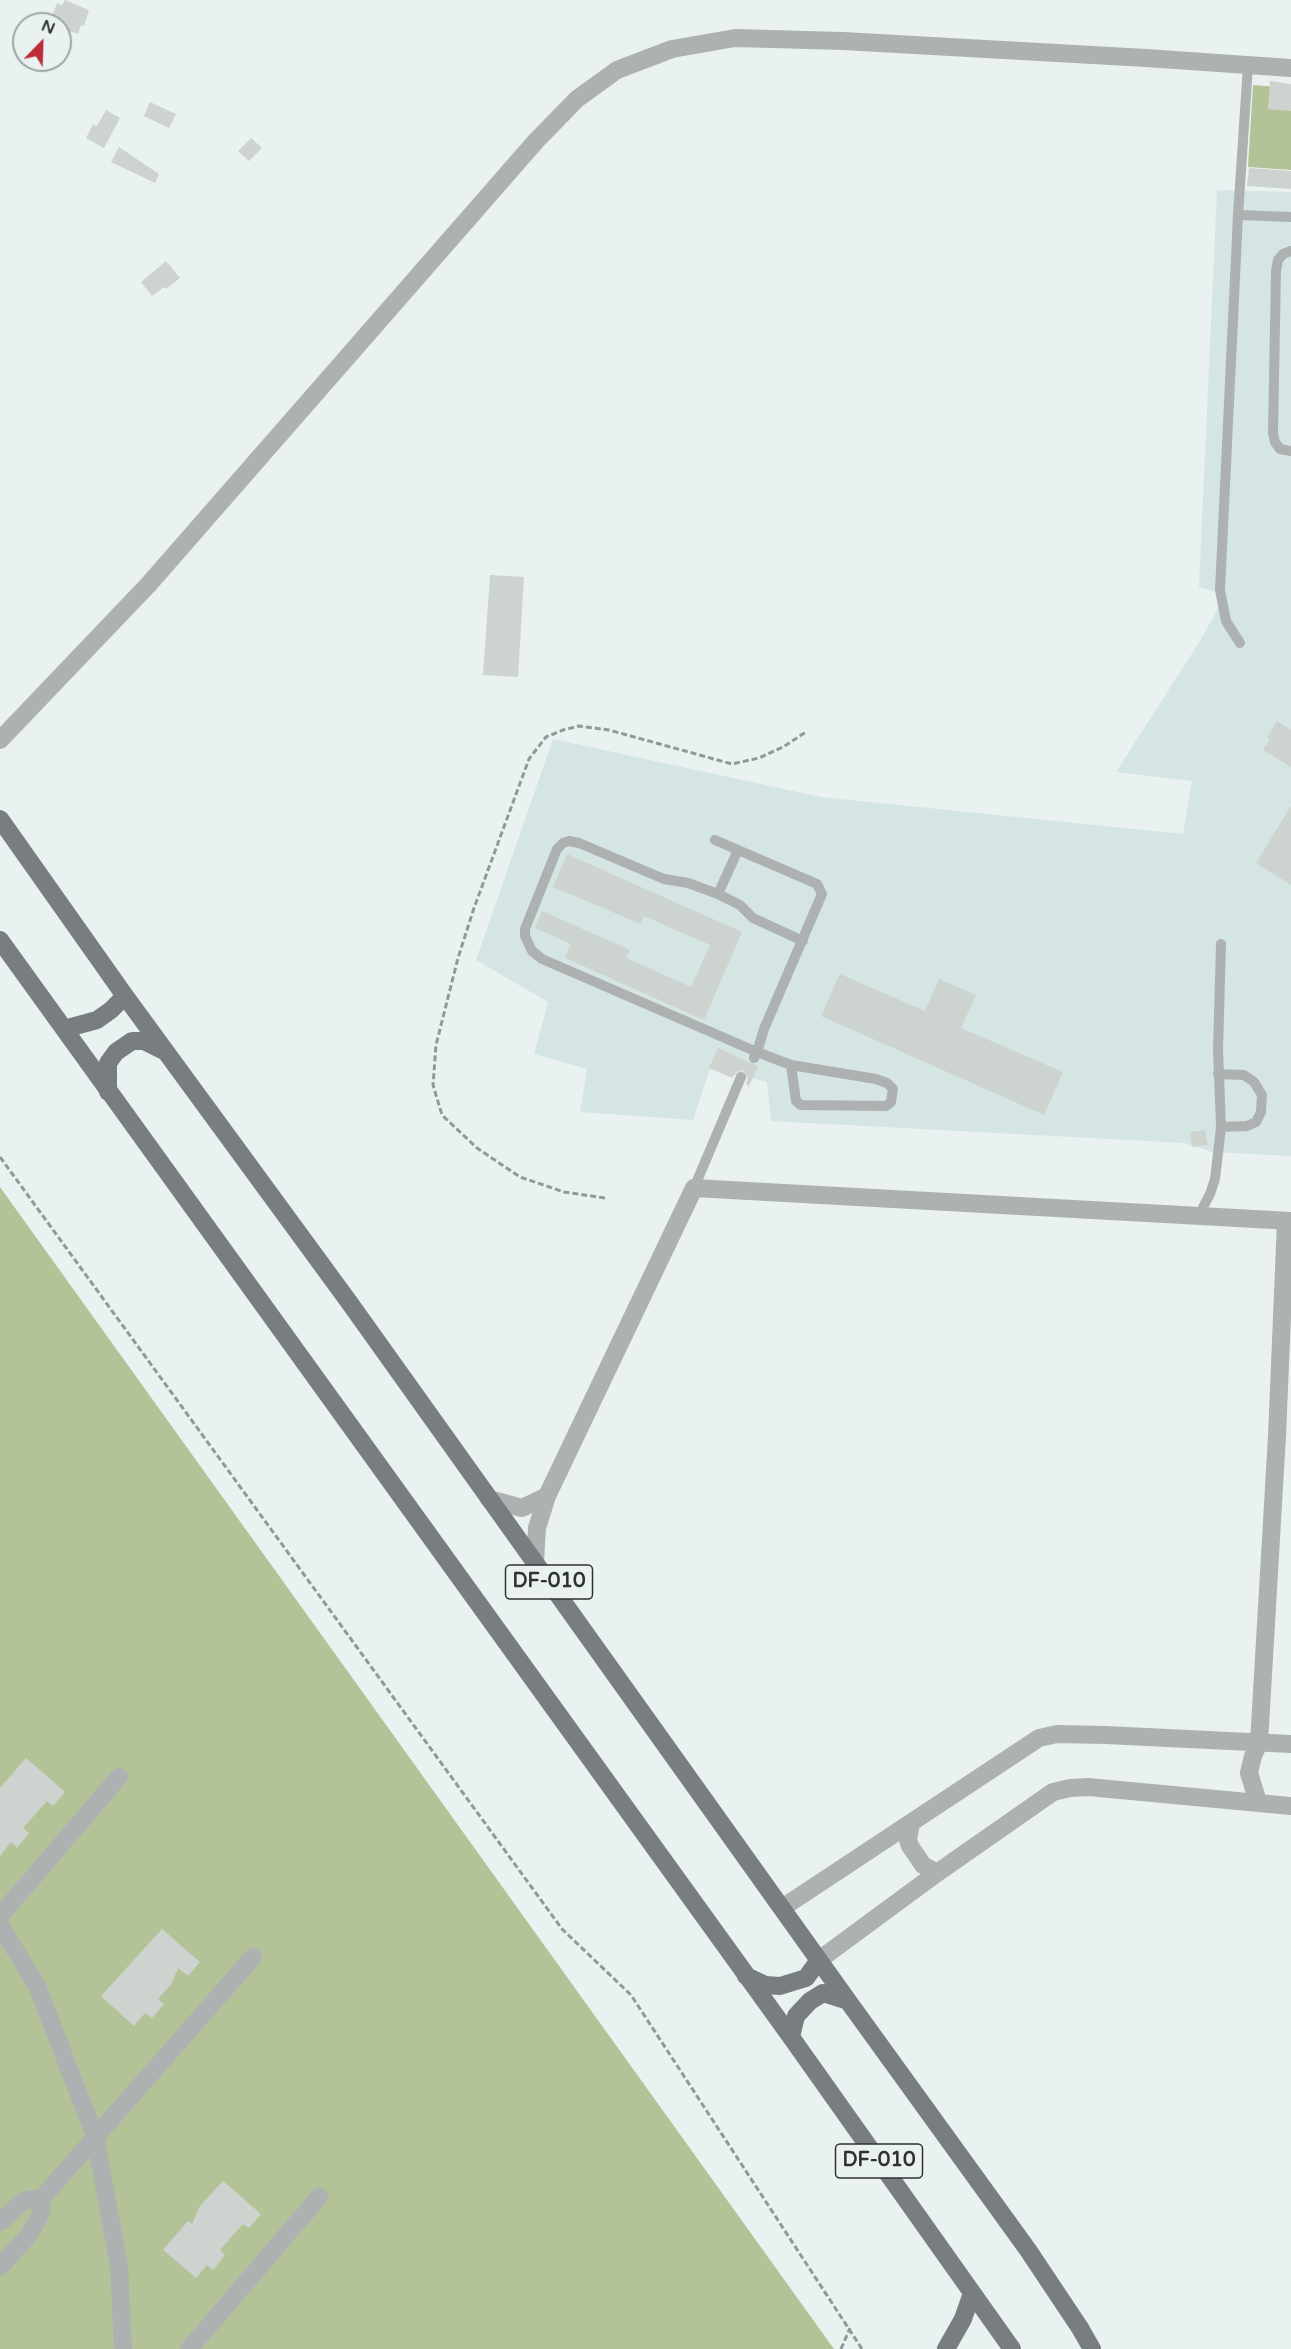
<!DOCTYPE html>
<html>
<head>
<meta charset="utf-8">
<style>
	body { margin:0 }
	#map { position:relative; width:1291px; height:2349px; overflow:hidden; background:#eaf2f1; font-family:"Varela Round",sans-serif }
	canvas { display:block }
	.north { position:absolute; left:12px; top:12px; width:60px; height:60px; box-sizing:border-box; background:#eaf2f1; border:2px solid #9fa5a5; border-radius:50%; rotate:23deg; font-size:16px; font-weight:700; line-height:24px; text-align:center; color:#2f3232 }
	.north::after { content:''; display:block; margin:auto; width:21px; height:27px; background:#bc2c38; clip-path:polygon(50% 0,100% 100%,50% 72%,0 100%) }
</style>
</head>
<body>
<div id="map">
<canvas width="1291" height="2349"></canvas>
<div class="north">N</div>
</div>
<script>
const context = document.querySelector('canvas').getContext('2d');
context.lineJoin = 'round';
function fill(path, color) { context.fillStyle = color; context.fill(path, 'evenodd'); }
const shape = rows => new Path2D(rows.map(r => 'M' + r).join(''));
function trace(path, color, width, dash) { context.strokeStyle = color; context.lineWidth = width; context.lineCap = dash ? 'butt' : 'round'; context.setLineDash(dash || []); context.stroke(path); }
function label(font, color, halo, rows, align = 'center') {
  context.font = font + ' "Varela Round",sans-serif'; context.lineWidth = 4.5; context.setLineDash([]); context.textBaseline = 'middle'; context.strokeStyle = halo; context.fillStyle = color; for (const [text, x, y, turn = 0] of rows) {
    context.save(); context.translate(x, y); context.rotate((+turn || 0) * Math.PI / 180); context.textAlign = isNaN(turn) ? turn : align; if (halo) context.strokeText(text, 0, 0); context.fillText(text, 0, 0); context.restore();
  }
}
fill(shape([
	[1217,190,1291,192,1291,1156,1212,1152,1184,1143,771,1121,767,1082,710,1069,693,1120,580,1112,587,1069,534,1054,548,1002,476,960,553,739,821,797,1183,834,1192,781,1116,772,1198,644,1226,595,1199,587]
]), '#d5e5e4');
fill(shape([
	[1253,85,1291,88,1291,170,1248,167],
	[0,1187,834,2349,0,2349]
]), '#b4c397');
fill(shape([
	[65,0,89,10,84,26,81,25,78,34,60,28,60,24,49,24,57,3,62,5],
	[1270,81,1291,84,1291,111,1268,109],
	[150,102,176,114,169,128,144,116],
	[106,110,120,118,104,148,86,138,93,124,97,126],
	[251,138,262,148,249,161,238,151],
	[119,147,159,174,155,183,111,162],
	[1249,168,1291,171,1291,189,1247,186],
	[166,261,180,278,166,289,164,287,152,296,141,282],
	[490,575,524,577,518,677,483,675],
	[1277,721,1291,730,1291,767,1263,750,1270,739,1267,738],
	[1291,806,1291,885,1256,863],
	[567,854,742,932,704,1020,565,958,571,944,535,928,542,911,630,950,626,958,691,987,710,945,644,916,641,924,553,887],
	[840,974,925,1011,939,979,976,995,961,1028,1063,1072,1044,1115,821,1016],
	[718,1048,758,1066,749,1086,746,1084,748,1077,744,1070,737,1071,732,1078,709,1068],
	[1205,1130,1208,1145,1192,1147,1190,1132],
	[26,1758,65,1792,53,1806,47,1801,23,1828,29,1833,17,1848,11,1842,0,1856,0,1788],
	[162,1929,200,1962,188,1976,178,1968,172,1983,158,1999,164,2004,152,2018,145,2013,134,2026,101,1996],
	[223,2181,261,2214,249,2228,243,2224,220,2250,225,2255,213,2270,207,2265,196,2278,163,2250,188,2221,192,2224,200,2206]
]), '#cdd3cf');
trace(shape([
	[0,1157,562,1929,631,1995,862,2349],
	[605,1198,564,1192,520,1177,477,1148,442,1115,433,1085,436,1045,458,958,474,908,529,759,546,737,563,730,579,726,609,730,732,764,759,758,783,747,806,732],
	[841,2349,850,2328]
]), '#929897', 3, [6, 3]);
trace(shape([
	[1238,215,1291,217],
	[1291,251,1283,254,1278,260,1276,271,1273,433,1275,442,1280,449,1291,451],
	[1240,643,1226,621,1220,590,1238,215,1248,66],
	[715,840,817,884,822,894,764,1029,757,1052,542,959,532,951,525,936,525,929,557,849,563,843,569,841,579,843,664,879,688,883,718,894],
	[738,850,718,894,740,905,753,918,803,941],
	[754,1058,757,1052,791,1065,876,1079,887,1083,893,1089,891,1102,886,1106,801,1105,796,1101,791,1065],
	[1218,1074,1244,1075,1254,1082,1262,1095,1261,1112,1256,1122,1247,1126,1221,1127],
	[694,1188,741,1077],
	[1199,1215,1210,1194,1215,1179,1221,1127,1218,1050,1221,944]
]), '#aeb1b2', 10);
trace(shape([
	[0,740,149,584,536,141,577,99,617,70,672,49,735,38,843,41,1146,58,1291,68],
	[489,1499,522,1508,547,1496],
	[535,1562,537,1528,547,1496,694,1188,1291,1221],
	[1258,1802,1249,1773,1253,1756,1259,1743,1277,1436,1286,1221],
	[911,1823,908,1840,910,1846,923,1865,937,1873],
	[782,1908,1039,1738,1057,1734,1106,1735,1291,1744],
	[0,1916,119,1777],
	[0,1925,37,1986,95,2136,119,2266,123,2349],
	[819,1960,937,1873,1053,1792,1070,1788,1088,1787,1291,1806],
	[0,2222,23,2201,42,2198],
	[0,2267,28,2236,41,2214,42,2198,253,1957],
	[189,2349,319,2197]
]), '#aeb1b2', 18);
trace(shape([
	[0,819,125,996,349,1302,848,2001,1028,2250,1080,2328,1092,2349],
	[0,940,791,2037,1012,2349],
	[64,1029,97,1020,111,1010,125,996],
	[108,1092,108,1063,116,1052,132,1041,144,1041,164,1051],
	[746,1976,765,1985,780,1986,806,1978,819,1960],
	[791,2037,796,2016,810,2001,823,1993,848,2001],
	[946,2349,963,2319,972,2293]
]), '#787d7f', 18);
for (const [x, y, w] of [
	[549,1582,87],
	[879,2161,87]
]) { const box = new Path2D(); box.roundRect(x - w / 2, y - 17, w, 34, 4.5); context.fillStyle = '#eaf2f1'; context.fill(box); trace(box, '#2f3232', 1.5); }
label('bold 20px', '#2f3232', null, [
	["DF-010",549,1582],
	["DF-010",879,2161]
]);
</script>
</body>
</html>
